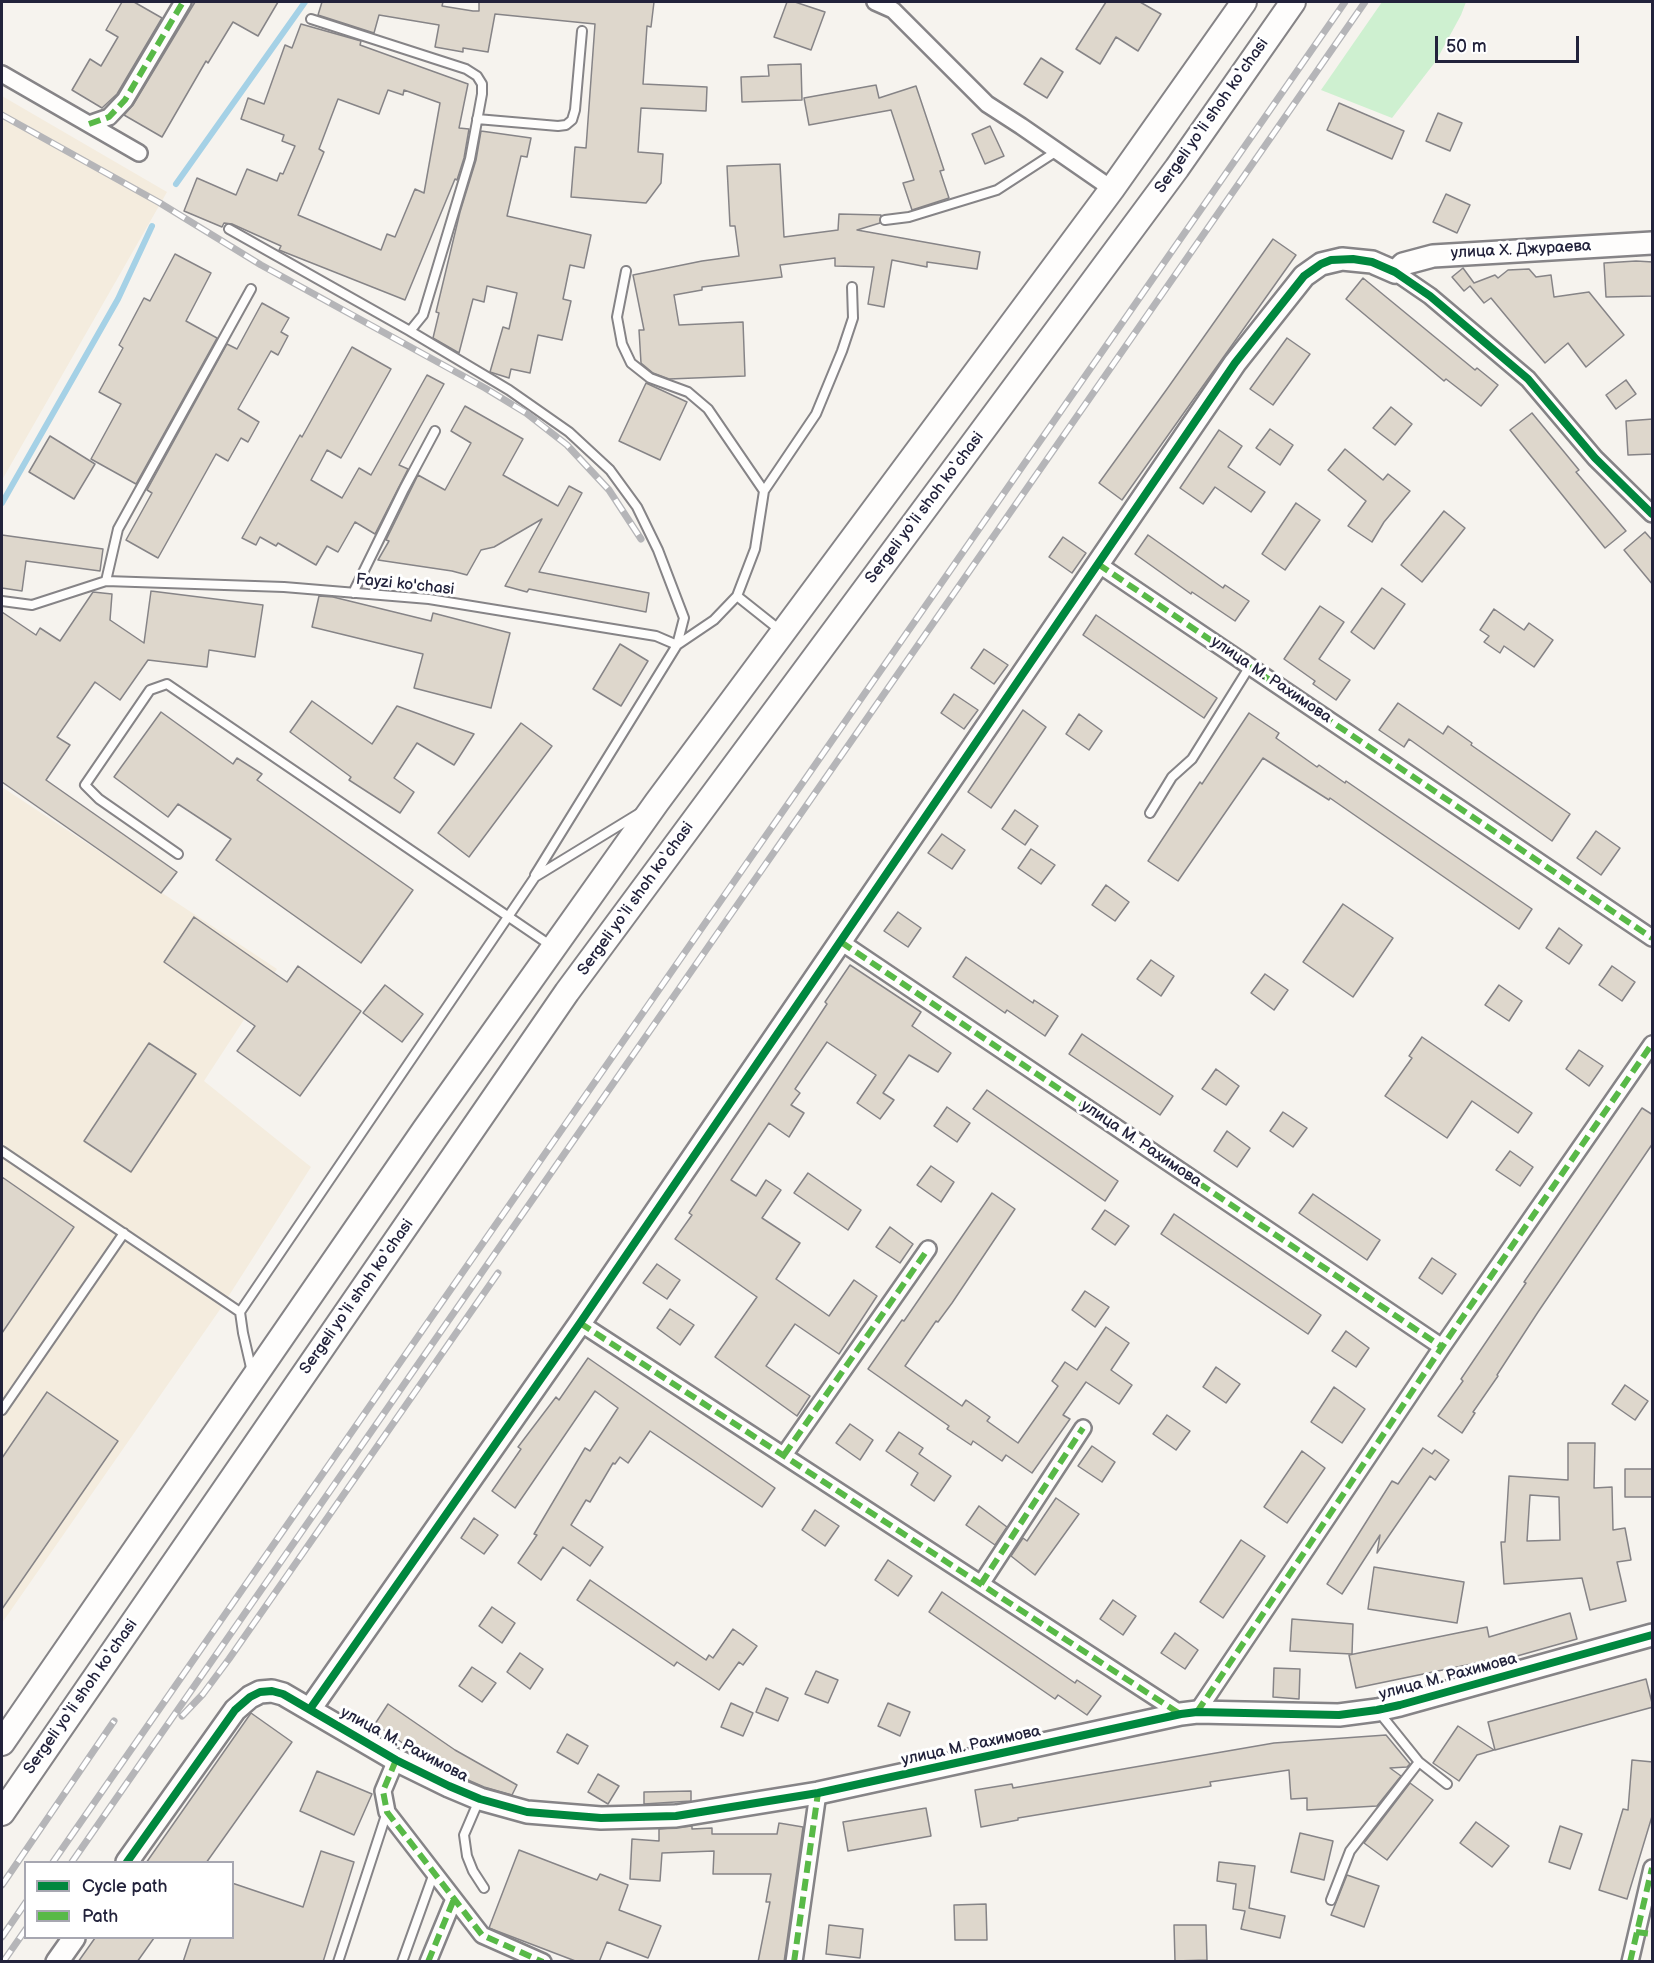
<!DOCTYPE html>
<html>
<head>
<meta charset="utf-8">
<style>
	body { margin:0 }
	#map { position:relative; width:1654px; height:1963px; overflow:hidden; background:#f6f3ee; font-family:"Balsamiq Sans",sans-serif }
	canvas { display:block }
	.frame { position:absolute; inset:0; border:3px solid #22223b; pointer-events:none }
	.legend { position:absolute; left:24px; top:1861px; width:210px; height:78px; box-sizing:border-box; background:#fff; border:2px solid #a7a7b1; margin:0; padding:8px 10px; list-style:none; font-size:18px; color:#22223b }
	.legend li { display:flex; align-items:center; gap:12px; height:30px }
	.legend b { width:30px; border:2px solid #a7a7b1 }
	.scale { position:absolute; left:1435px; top:36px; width:144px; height:27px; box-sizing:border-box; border:3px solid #22223b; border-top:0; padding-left:8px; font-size:18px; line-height:21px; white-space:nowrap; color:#22223b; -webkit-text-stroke:4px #fff; paint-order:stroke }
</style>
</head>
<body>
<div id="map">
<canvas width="1654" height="1963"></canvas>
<div class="frame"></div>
<ul class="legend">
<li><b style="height:8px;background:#00873e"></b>Cycle path</li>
<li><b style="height:8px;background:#58b947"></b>Path</li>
</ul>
<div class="scale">50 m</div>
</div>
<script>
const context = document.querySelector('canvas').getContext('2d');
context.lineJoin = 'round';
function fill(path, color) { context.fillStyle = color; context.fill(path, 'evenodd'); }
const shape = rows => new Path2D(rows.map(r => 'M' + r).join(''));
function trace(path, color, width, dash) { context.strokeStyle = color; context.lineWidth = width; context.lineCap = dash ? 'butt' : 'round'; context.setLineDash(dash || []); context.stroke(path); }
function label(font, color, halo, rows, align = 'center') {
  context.font = font + ' "Balsamiq Sans",sans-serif'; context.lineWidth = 6; context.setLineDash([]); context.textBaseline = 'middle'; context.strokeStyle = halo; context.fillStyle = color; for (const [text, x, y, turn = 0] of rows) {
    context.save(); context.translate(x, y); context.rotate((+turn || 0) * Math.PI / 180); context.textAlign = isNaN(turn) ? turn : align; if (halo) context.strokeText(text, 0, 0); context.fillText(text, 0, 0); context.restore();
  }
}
fill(shape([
	[2,96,167,192,2,480],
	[2,787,277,969,204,1081,311,1167,221,1308,2,1623]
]), '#f4ecde');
fill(shape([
	[1382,2,1466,2,1461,15,1436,61,1392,118,1321,90]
]), '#cef0d0');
trace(shape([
	[176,184,305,2],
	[2,503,118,299,152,226]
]), '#a5d1e6', 6);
const building = shape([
	[122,2,134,2,162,18,117,94,102,108,72,90,90,59,101,66,118,37,106,30,122,2],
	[195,2,278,2,258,36,233,22,208,63,206,61,162,137,124,115,133,105,195,2],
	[322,2,443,2,442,6,473,11,479,11,479,2,654,2,651,27,647,26,643,84,707,87,706,111,641,108,638,152,663,154,661,183,646,203,571,197,575,147,586,148,595,24,495,14,488,52,463,48,463,52,435,47,439,25,379,15,374,33,318,15,322,2],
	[787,2,795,2,825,12,811,50,774,37,787,2],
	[1106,2,1140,2,1161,14,1138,51,1116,37,1100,64,1076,49,1106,2],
	[301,24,361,41,360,45,468,84,459,128,469,129,464,158,457,180,455,179,405,300,279,250,281,246,232,224,224,223,222,227,184,211,197,178,236,195,247,169,277,181,280,173,283,174,295,146,282,141,284,135,241,119,248,98,264,104,285,45,292,48,301,24],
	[388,90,403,95,404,90,440,103,424,193,415,189,395,237,387,234,381,250,298,215,324,152,319,149,338,99,379,114,388,90],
	[1041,58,1063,72,1047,98,1024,84,1041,58],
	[801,64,802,100,742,102,741,77,769,76,768,65,801,64],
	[876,85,879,98,916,86,944,170,940,171,949,198,912,210,903,183,914,180,891,110,809,125,804,98,876,85],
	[1339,103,1404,131,1392,159,1327,130,1339,103],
	[1438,113,1462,123,1450,151,1426,141,1438,113],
	[990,126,1004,156,985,164,972,134,990,126],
	[481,131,531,138,527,157,521,156,507,216,591,235,584,268,570,265,563,299,571,301,562,340,538,335,530,373,511,369,509,378,490,372,503,327,509,329,517,293,487,286,484,302,473,299,459,353,433,338,439,313,436,312,460,212,476,160,481,131],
	[780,164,784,237,838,230,839,214,881,215,880,223,857,230,980,252,977,269,927,262,927,267,892,260,884,307,868,304,874,267,835,266,835,258,780,265,782,277,702,287,702,290,674,295,679,325,743,322,745,376,669,379,653,373,641,363,639,330,644,330,633,275,702,261,739,256,735,226,730,226,727,166,780,164],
	[1446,194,1470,205,1457,233,1433,222,1446,194],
	[1273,239,1296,255,1122,500,1099,483,1167,389,1273,239],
	[175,254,211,273,186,321,217,338,136,484,91,459,121,404,99,392,123,348,119,345,144,298,150,301,175,254],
	[1636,261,1653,262,1653,296,1606,297,1604,263,1636,261],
	[1463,268,1474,283,1495,275,1498,278,1508,270,1529,269,1536,277,1551,275,1554,297,1589,292,1624,335,1586,367,1568,343,1545,363,1491,298,1484,303,1470,286,1464,291,1452,277,1463,268],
	[1363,278,1475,370,1477,368,1498,385,1481,406,1446,379,1444,381,1346,299,1363,278],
	[262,303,289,318,281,332,288,336,278,355,271,351,238,409,259,422,248,442,241,438,228,461,216,454,158,558,126,540,152,493,147,490,227,344,237,349,262,303],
	[1287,338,1310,354,1273,405,1250,389,1287,338],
	[352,347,391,369,341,458,327,450,311,480,342,498,359,468,371,475,427,375,444,384,399,465,408,469,375,534,355,522,338,552,327,546,316,565,278,543,276,546,260,537,256,545,242,538,300,435,302,437,352,347],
	[1626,380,1636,394,1616,409,1606,395,1626,380],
	[646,383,687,402,660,460,619,441,646,383],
	[465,406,523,439,503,475,558,506,569,486,582,493,539,572,649,593,646,612,529,589,527,592,505,586,542,519,494,547,481,550,467,575,452,571,378,560,389,541,386,540,418,475,445,490,471,443,451,431,465,406],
	[1391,407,1412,424,1395,445,1373,428,1391,407],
	[1532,413,1579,470,1576,472,1626,531,1605,548,1510,430,1532,413],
	[1653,419,1653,454,1628,455,1626,421,1653,419],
	[1270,429,1293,445,1280,465,1256,448,1270,429],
	[1219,430,1242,446,1228,467,1265,492,1251,512,1215,487,1203,504,1180,488,1219,430],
	[50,436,95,464,74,499,29,472,50,436],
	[1345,449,1383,480,1388,474,1410,491,1384,522,1372,542,1348,526,1366,501,1328,470,1345,449],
	[1296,503,1320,520,1285,570,1262,554,1296,503],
	[1444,511,1465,528,1422,582,1401,565,1444,511],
	[1645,532,1653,541,1653,585,1624,550,1645,532],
	[2,535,103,549,100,571,26,561,22,591,2,588,2,535],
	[1148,535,1223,588,1225,585,1249,601,1235,621,1192,592,1191,594,1135,554,1148,535],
	[1063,537,1086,553,1072,573,1049,557,1063,537],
	[1382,588,1405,604,1374,649,1351,632,1382,588],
	[151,591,263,605,255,657,209,650,207,667,148,660,120,700,95,682,57,737,70,745,46,780,177,872,161,893,2,782,2,612,36,635,40,628,60,641,93,592,112,594,110,620,144,643,151,591],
	[319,596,333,597,431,621,433,613,510,633,491,708,414,688,423,654,312,627,319,596],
	[1320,606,1344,622,1319,659,1350,680,1336,700,1313,684,1315,681,1284,659,1320,606],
	[1494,609,1524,630,1529,623,1553,640,1534,667,1504,646,1500,653,1484,642,1489,636,1480,630,1494,609],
	[1096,615,1217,698,1204,718,1083,635,1096,615],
	[620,644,648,661,621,706,593,689,620,644],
	[984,649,1008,665,994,684,971,668,984,649],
	[954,694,978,710,964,729,941,713,954,694],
	[312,701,372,744,397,706,474,734,454,765,417,743,394,778,414,792,400,813,349,780,351,777,290,732,312,701],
	[1398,703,1443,734,1448,726,1472,743,1471,745,1570,814,1552,841,1409,739,1404,747,1379,730,1398,703],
	[1023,710,1046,727,991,808,968,792,1023,710],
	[161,712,233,764,237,758,262,774,257,780,413,890,361,963,216,860,231,839,178,804,168,817,114,777,161,712],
	[1249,713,1279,733,1276,738,1317,767,1319,765,1345,783,1346,781,1532,909,1519,929,1330,798,1329,800,1263,758,1178,881,1148,861,1200,782,1202,784,1249,713],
	[1079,714,1102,731,1089,750,1066,734,1079,714],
	[521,723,552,746,469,857,438,833,521,723],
	[1015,810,1038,826,1025,845,1002,829,1015,810],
	[1596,831,1620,848,1601,875,1577,858,1596,831],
	[942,834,965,850,952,869,928,853,942,834],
	[1031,849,1055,865,1041,884,1018,868,1031,849],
	[1106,885,1129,902,1115,921,1092,905,1106,885],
	[1343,904,1393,938,1353,997,1303,962,1343,904],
	[898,912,921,928,908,947,884,931,898,912],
	[194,917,287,982,298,966,361,1011,300,1096,237,1051,255,1026,164,962,194,917],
	[1559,928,1582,945,1569,964,1546,948,1559,928],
	[966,957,1033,1003,1034,1000,1058,1016,1045,1036,1007,1010,1005,1013,953,977,966,957],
	[1151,960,1174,976,1161,996,1137,979,1151,960],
	[850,965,921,1012,912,1026,951,1053,938,1072,909,1055,883,1093,894,1100,880,1119,857,1103,876,1075,827,1042,795,1089,800,1093,791,1105,804,1113,789,1137,769,1123,731,1180,756,1196,766,1180,781,1190,762,1218,800,1243,776,1279,829,1316,854,1280,877,1296,839,1354,795,1324,766,1366,810,1396,797,1416,715,1357,757,1297,675,1239,692,1215,689,1213,827,1004,825,1002,850,965],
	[1612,966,1635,982,1622,1001,1599,985,1612,966],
	[1265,974,1288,990,1274,1010,1251,993,1265,974],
	[385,985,423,1014,402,1042,363,1013,385,985],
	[1499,985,1522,1001,1509,1021,1485,1005,1499,985],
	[1082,1034,1173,1096,1160,1115,1069,1054,1082,1034],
	[1422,1037,1532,1113,1518,1133,1472,1101,1447,1138,1385,1096,1412,1058,1409,1056,1422,1037],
	[149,1043,196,1074,131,1172,84,1141,149,1043],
	[1579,1050,1603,1066,1589,1086,1566,1069,1579,1050],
	[1216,1069,1239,1086,1226,1105,1202,1089,1216,1069],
	[987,1090,1118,1181,1105,1201,973,1109,987,1090],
	[947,1107,970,1123,957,1142,934,1126,947,1107],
	[1642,1108,1653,1115,1653,1143,1538,1312,1497,1375,1498,1376,1473,1412,1475,1413,1462,1433,1438,1416,1463,1381,1461,1379,1526,1283,1524,1282,1642,1108],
	[1283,1112,1307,1128,1293,1147,1270,1131,1283,1112],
	[1227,1131,1250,1148,1237,1167,1214,1151,1227,1131],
	[1510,1151,1533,1167,1520,1186,1496,1170,1510,1151],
	[931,1166,954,1182,941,1202,917,1185,931,1166],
	[808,1173,861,1210,848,1230,794,1193,808,1173],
	[2,1177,74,1227,2,1333,2,1177],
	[992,1193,1015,1209,952,1303,938,1322,936,1321,905,1366,962,1406,966,1400,990,1417,987,1421,1018,1443,1058,1386,1052,1381,1065,1362,1077,1370,1106,1327,1129,1343,1111,1370,1132,1385,1119,1404,1086,1382,1063,1415,1070,1419,1032,1473,1006,1455,1002,1461,973,1441,971,1445,947,1429,949,1426,868,1369,902,1320,904,1321,992,1193],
	[1313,1194,1380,1240,1367,1260,1299,1213,1313,1194],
	[1105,1210,1129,1226,1115,1245,1092,1229,1105,1210],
	[1174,1214,1321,1315,1308,1334,1161,1234,1174,1214],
	[890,1227,913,1244,900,1263,876,1247,890,1227],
	[1432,1258,1456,1274,1442,1294,1419,1278,1432,1258],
	[657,1264,680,1280,667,1299,643,1283,657,1264],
	[1085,1291,1109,1307,1095,1327,1072,1310,1085,1291],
	[670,1309,694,1325,680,1345,657,1328,670,1309],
	[1346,1331,1369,1348,1356,1367,1332,1351,1346,1331],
	[588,1358,775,1488,762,1507,650,1431,628,1463,620,1457,615,1464,613,1463,590,1502,586,1500,571,1525,603,1547,590,1566,563,1547,541,1580,518,1563,537,1535,534,1534,585,1448,590,1451,618,1408,595,1391,515,1508,492,1491,521,1449,518,1447,556,1397,559,1400,588,1358],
	[1216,1367,1240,1384,1226,1403,1203,1387,1216,1367],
	[1625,1385,1648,1401,1635,1420,1612,1404,1625,1385],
	[1334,1387,1365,1409,1342,1443,1311,1422,1334,1387],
	[47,1392,118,1441,2,1609,2,1458,47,1392],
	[1167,1415,1190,1431,1176,1450,1153,1434,1167,1415],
	[850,1424,873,1440,860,1460,836,1443,850,1424],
	[899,1432,923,1448,919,1454,951,1476,934,1501,911,1485,918,1473,886,1451,899,1432],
	[1568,1443,1595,1443,1594,1488,1612,1487,1613,1530,1625,1528,1631,1560,1617,1562,1626,1601,1590,1610,1582,1578,1504,1584,1501,1542,1505,1542,1509,1476,1568,1480,1568,1443],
	[1530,1495,1559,1497,1560,1540,1527,1541,1530,1495],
	[1092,1446,1115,1462,1102,1482,1078,1466,1092,1446],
	[1423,1448,1432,1454,1435,1450,1449,1460,1435,1480,1430,1476,1377,1553,1380,1535,1342,1594,1327,1584,1392,1481,1398,1484,1423,1448],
	[1302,1451,1325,1468,1287,1523,1264,1507,1302,1451],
	[1625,1469,1652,1469,1652,1497,1625,1497,1625,1469],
	[1056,1498,1079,1514,1035,1575,1011,1556,1023,1538,1027,1541,1056,1498],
	[979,1506,1007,1527,995,1545,966,1525,979,1506],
	[815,1510,839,1526,825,1546,802,1530,815,1510],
	[474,1518,498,1535,484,1554,461,1538,474,1518],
	[1241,1540,1265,1556,1223,1618,1200,1602,1241,1540],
	[888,1560,912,1576,898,1596,875,1580,888,1560],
	[1374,1567,1464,1582,1457,1623,1368,1609,1374,1567],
	[590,1580,706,1660,709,1655,713,1658,733,1629,757,1646,743,1665,739,1662,719,1690,677,1662,674,1666,577,1600,590,1580],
	[942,1592,1075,1683,1077,1680,1101,1696,1087,1715,1058,1695,1055,1699,929,1612,942,1592],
	[1113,1600,1136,1616,1123,1635,1100,1619,1113,1600],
	[492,1607,515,1623,502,1643,479,1626,492,1607],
	[1570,1613,1577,1639,1510,1658,1510,1656,1356,1688,1349,1655,1487,1627,1489,1637,1570,1613],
	[1292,1619,1353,1624,1352,1654,1290,1651,1292,1619],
	[1175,1633,1198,1650,1185,1669,1161,1653,1175,1633],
	[520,1653,543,1669,530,1689,507,1672,520,1653],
	[472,1667,496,1683,482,1702,459,1686,472,1667],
	[1274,1668,1300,1669,1299,1699,1273,1697,1274,1668],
	[816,1671,838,1680,828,1703,805,1694,816,1671],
	[1646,1679,1653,1707,1495,1750,1488,1722,1646,1679],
	[766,1688,788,1698,778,1721,756,1712,766,1688],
	[731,1703,753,1713,743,1736,721,1727,731,1703],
	[888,1703,910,1712,900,1736,878,1726,888,1703],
	[388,1704,455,1750,517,1785,512,1795,484,1787,436,1766,375,1724,388,1704],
	[251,1713,292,1742,206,1863,146,1863,251,1713],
	[1458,1726,1494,1750,1477,1755,1459,1781,1433,1763,1458,1726],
	[567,1734,588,1746,578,1764,557,1752,567,1734],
	[1386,1735,1410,1764,1407,1767,1390,1768,1401,1776,1377,1806,1307,1810,1307,1798,1291,1799,1289,1770,1210,1782,1211,1786,1018,1818,1018,1820,981,1827,975,1790,1012,1784,1013,1788,1274,1743,1386,1735],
	[1632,1760,1653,1762,1653,1813,1627,1899,1599,1890,1623,1809,1628,1810,1632,1760],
	[317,1771,372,1794,354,1835,300,1811,317,1771],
	[598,1774,619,1786,608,1804,588,1792,598,1774],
	[1410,1783,1433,1800,1387,1860,1364,1843,1410,1783],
	[691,1791,691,1801,644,1804,644,1792,691,1791],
	[926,1808,931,1836,848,1851,843,1822,926,1808],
	[1476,1822,1509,1846,1492,1867,1460,1843,1476,1822],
	[779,1823,803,1827,784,1962,758,1962,770,1902,766,1902,771,1874,713,1874,714,1851,662,1853,660,1881,630,1879,632,1839,659,1841,659,1829,692,1826,692,1829,712,1828,712,1834,777,1834,779,1823],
	[1560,1826,1582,1834,1570,1869,1549,1862,1560,1826],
	[1300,1833,1333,1841,1324,1880,1291,1872,1300,1833],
	[519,1850,597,1880,600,1874,628,1885,619,1910,661,1926,648,1958,607,1942,599,1962,578,1962,489,1928,519,1850],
	[321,1851,354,1862,323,1962,183,1962,191,1938,232,1938,232,1883,303,1907,321,1851],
	[1219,1862,1255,1866,1249,1908,1285,1916,1280,1938,1241,1929,1245,1911,1233,1909,1236,1884,1217,1881,1219,1862],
	[1347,1875,1379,1886,1364,1927,1331,1915,1347,1875],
	[986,1904,987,1940,955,1940,954,1905,986,1904],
	[829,1925,863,1929,860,1958,826,1954,829,1925],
	[1174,1925,1206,1925,1207,1960,1175,1961,1174,1925],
	[95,1938,154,1938,137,1962,78,1962,95,1938]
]);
fill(building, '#ded7cc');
trace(building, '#868487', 1.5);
const lane = shape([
	[477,119,558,126,566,125,572,120,575,110,582,31],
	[885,220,909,217,997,190,1057,151],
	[229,229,410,331,423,315,470,159,482,94,482,84,477,76,466,69,311,19],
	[626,271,617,317,622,344,631,363,650,378,688,392,708,409,764,491],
	[410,331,509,390,569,432,610,470,637,507,658,550,684,618,677,645,535,875],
	[106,581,118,529,251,289],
	[353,593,404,489,435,431],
	[737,596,781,631],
	[2,601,32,605,106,581,284,587,429,599,656,636,677,645,714,620,737,596,755,549,764,491,816,414,842,351,853,318,852,287],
	[1150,813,1172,777,1192,759,1250,666],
	[178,854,99,799,85,785,150,690,167,684,550,945],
	[2,1151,240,1312],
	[252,1372,243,1333,240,1312,535,877,638,814],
	[2,1410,124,1233],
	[1419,1762,1447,1784],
	[479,1800,464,1835,467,1856,473,1871,484,1888],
	[1331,1900,1350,1851,1419,1762,1378,1711],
	[338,1962,387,1812],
	[402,1962,434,1873]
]);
const street = shape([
	[875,2,893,10,987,104,1021,126,1112,189],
	[2,74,139,153],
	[89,124,109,117,125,100,183,2],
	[1395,272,1430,296,1528,379,1595,458,1652,514],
	[1098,564,1652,938],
	[841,942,1442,1347],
	[580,1323,1181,1714],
	[784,1455,928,1249],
	[981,1584,1083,1428],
	[1197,1712,1442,1347,1652,1044],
	[396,1760,383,1791,387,1812,482,1935,543,1962],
	[428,1962,454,1899],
	[794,1962,818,1793],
	[1630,1962,1652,1868]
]);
const secondary = shape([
	[310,1709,580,1323,1235,363,1304,276,1321,264,1342,259,1372,262,1395,272,1403,264,1433,256,1652,243],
	[127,1862,235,1710,250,1697,260,1692,272,1691,283,1694,396,1760,449,1786,480,1799,527,1812,601,1818,676,1816,818,1793,1181,1714,1197,1712,1339,1715,1377,1710,1400,1705,1652,1635],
	[57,1962,74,1938]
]);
const primary = shape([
	[2,1743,425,1129,657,802,1112,189,1244,2],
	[2,1813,567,992,1177,168,1293,2]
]);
trace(lane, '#868487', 12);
trace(street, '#868487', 20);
trace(secondary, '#868487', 26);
trace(primary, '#868487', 28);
trace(lane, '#fefdfc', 8);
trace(street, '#fefdfc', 15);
trace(secondary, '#fefdfc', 21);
trace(primary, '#fefdfc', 24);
const rail = shape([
	[2,115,160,203,261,265,485,388,526,413,567,445,609,490,641,539],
	[182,1716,203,1694,229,1659,498,1273],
	[53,1862,1345,2],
	[72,1862,1365,2],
	[2,1885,114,1721],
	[2,1937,26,1902],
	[3,1962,26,1929]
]);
trace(rail, '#b5b5b8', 7);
trace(rail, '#fff', 4.5, [14]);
trace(shape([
	[89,124,109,117,125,100,183,2],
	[1098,564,1652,938],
	[841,942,1442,1347],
	[580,1323,1180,1714],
	[784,1455,928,1249],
	[981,1584,1083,1428],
	[1197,1712,1442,1347,1652,1044],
	[396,1760,383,1791,387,1812,482,1935,543,1962],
	[1636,1932,1652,1934],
	[428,1962,454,1899],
	[794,1962,818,1793],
	[1630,1962,1652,1868]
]), '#58b947', 6, [12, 6]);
trace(shape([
	[310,1709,580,1323,1235,363,1304,276,1321,264,1331,260,1353,259,1372,262,1395,272,1430,296,1528,379,1595,458,1652,514],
	[127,1862,235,1710,250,1697,260,1692,272,1691,283,1694,396,1760,449,1786,480,1799,527,1812,601,1818,676,1816,818,1793,1181,1714,1197,1712,1339,1715,1377,1710,1400,1705,1652,1635]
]), '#00873e', 8);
label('16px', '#22223b', '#fff', [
	["Sergeli yo‘li shoh ko‘chasi",1212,116,-55],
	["улица Х. Джураева",1521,250,-3],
	["Sergeli yo‘li shoh ko‘chasi",925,508,-53],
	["Fayzi ko'chasi",405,585,6],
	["улица М. Рахимова",1271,680,34],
	["Sergeli yo‘li shoh ko‘chasi",636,899,-54],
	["улица М. Рахимова",1141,1144,34],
	["Sergeli yo‘li shoh ko‘chasi",357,1297,-55],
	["улица М. Рахимова",1448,1677,-15],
	["Sergeli yo‘li shoh ko‘chasi",81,1697,-55],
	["улица М. Рахимова",404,1745,28],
	["улица М. Рахимова",971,1746,-12]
]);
</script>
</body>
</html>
